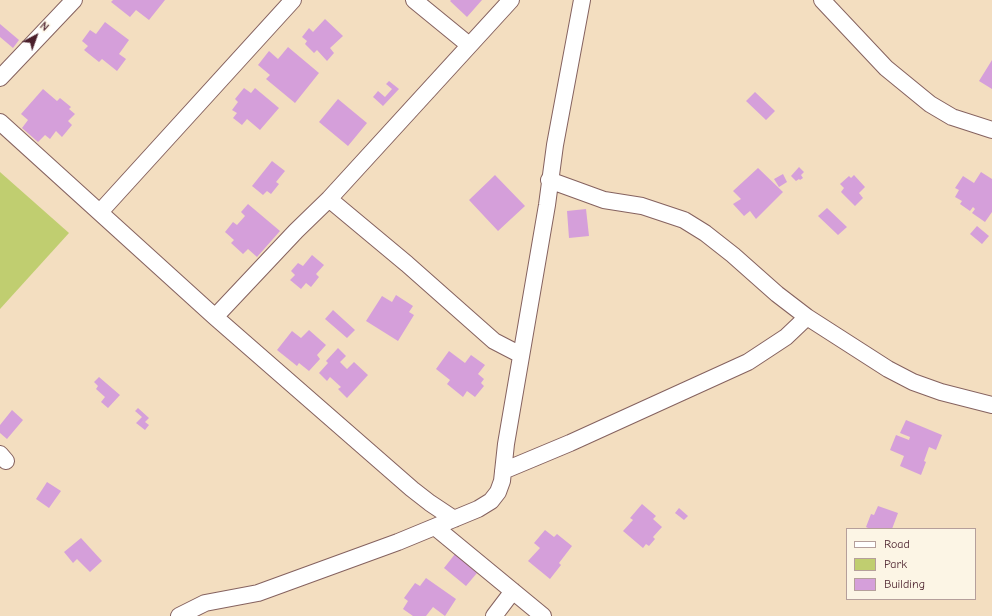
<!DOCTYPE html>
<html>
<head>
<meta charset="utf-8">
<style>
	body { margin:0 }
	#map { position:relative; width:992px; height:616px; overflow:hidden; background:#f3dec0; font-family:"Comic Neue",sans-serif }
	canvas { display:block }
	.legend { position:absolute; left:846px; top:528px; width:130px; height:72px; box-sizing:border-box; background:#fcf5e5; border:1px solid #b59f9b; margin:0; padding:5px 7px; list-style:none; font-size:12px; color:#4a1f2b }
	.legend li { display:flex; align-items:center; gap:8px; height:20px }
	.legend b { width:20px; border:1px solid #b59f9b }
	.north { position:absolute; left:16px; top:16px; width:40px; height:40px; -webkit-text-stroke:3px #fcf5e5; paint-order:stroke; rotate:41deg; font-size:11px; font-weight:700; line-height:16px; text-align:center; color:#4a1f2b }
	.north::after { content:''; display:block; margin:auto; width:14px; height:18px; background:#4a1f2b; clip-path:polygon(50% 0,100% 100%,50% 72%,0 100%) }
</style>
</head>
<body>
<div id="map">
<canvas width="992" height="616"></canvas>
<ul class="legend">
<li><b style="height:5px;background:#fff"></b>Road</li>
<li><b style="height:11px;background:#c0ce70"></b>Park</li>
<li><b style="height:11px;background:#d59fda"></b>Building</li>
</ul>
<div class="north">N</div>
</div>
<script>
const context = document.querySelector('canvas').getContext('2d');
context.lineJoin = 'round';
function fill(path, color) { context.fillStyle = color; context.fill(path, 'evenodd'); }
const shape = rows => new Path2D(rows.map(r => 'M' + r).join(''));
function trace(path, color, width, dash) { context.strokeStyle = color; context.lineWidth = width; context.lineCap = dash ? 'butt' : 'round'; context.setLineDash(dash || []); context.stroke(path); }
fill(shape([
	[0,172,69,233,0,309]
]), '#c0ce70');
fill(shape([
	[113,0,165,0,149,20,136,10,130,17,111,2],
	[451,0,482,0,467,17,450,1],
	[325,19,343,36,330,48,334,53,327,61,317,50,314,53,305,44,307,41,302,37,309,28,313,32],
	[105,22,129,40,119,54,126,59,117,71,102,59,99,62,84,50,88,46,82,41,90,30,96,34],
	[0,24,19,40,13,48,0,37],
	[288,47,319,73,295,103,266,79,270,75,258,65,269,51,278,59],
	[992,60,992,89,979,81],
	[389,81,399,89,383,106,373,97,378,91,385,97,392,89,386,84],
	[244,88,251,93,255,88,279,108,260,130,247,119,242,125,233,118,237,113,232,110,238,102,235,99],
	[43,89,57,101,60,98,71,107,69,109,75,114,68,121,72,125,62,137,56,131,50,139,45,135,38,142,22,128,28,120,21,114],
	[755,92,775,111,766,120,746,101],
	[338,99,367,123,348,146,319,122],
	[272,161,285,171,276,182,279,184,271,194,267,191,263,195,252,186],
	[799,167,804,172,801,175,803,178,800,180,799,179,796,181,791,176],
	[758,168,783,192,756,219,750,211,744,216,733,204,741,199,733,191],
	[981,172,992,179,992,212,985,222,972,213,975,209,973,207,970,211,960,204,962,201,955,197,959,190,955,188,963,176,974,183],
	[783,174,787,182,779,187,774,179],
	[495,175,525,206,498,231,469,200],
	[854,175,865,187,859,193,863,198,855,206,841,192,844,188,840,184,849,176,851,178],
	[248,204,280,231,257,257,248,249,243,254,231,243,234,240,225,232,233,222,237,225,245,216,241,212],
	[827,208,847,227,838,235,818,216],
	[586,209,589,236,569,238,567,211],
	[977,226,989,236,982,244,970,234],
	[312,255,324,265,316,274,319,277,311,287,306,283,301,289,290,280,295,275,291,271,298,263,303,266],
	[396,295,413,306,409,312,414,315,398,341,366,321,382,296,392,302],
	[333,310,355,330,347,338,325,319],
	[309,330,326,345,317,355,320,359,309,371,299,363,297,366,277,350,292,331,301,338],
	[338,348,346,356,340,362,347,369,354,362,368,375,347,398,338,389,341,387,330,377,327,381,319,373,328,363,326,361],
	[449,351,465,363,471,355,485,365,478,374,484,379,481,383,484,386,475,397,467,391,463,397,447,384,450,380,436,369],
	[99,377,120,395,108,408,101,402,105,397,96,389,98,386,94,382],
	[138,408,149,418,145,422,149,425,145,430,136,423,142,417,135,411],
	[12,410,23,420,7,439,0,433,0,425],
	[906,420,942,435,936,450,929,447,924,461,926,462,921,475,900,466,904,456,890,450,896,435,909,440,910,437,900,433],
	[47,482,61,491,49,508,36,499],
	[642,504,656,516,653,519,662,527,653,537,655,539,649,546,646,544,643,548,623,531,633,520,630,518],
	[878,506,898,513,892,529,870,529,866,527,871,514,874,515],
	[679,508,688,516,684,520,675,513],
	[545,530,554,537,557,534,572,546,559,563,561,565,550,579,528,561,540,548,534,543],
	[81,538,102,561,90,572,77,559,73,563,64,552],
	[455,554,477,573,466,586,444,568],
	[426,578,456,599,445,616,433,607,426,616,413,616,403,609,408,601,404,598,415,583,420,586]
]), '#d59fda');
const street = shape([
	[414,0,469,45],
	[822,0,886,68,930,104,952,117,992,130],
	[0,78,74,0],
	[0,122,215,317,412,489,430,503,454,519],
	[549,180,604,200,642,206,684,220,705,233,733,255,777,294,807,317,888,369,913,382,941,392,992,405],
	[329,199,407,264,494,341,521,355],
	[100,212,293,0],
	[215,317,296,231,329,199,511,0],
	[0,454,6,461],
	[503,471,570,443,748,362,786,337,807,317],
	[435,527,543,616],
	[179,616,205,603,258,593,398,542,478,509,491,501,498,492,502,481,506,444,547,205,555,145,582,0],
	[494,616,513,591]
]);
trace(street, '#85625f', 18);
trace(street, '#fff', 16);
</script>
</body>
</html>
